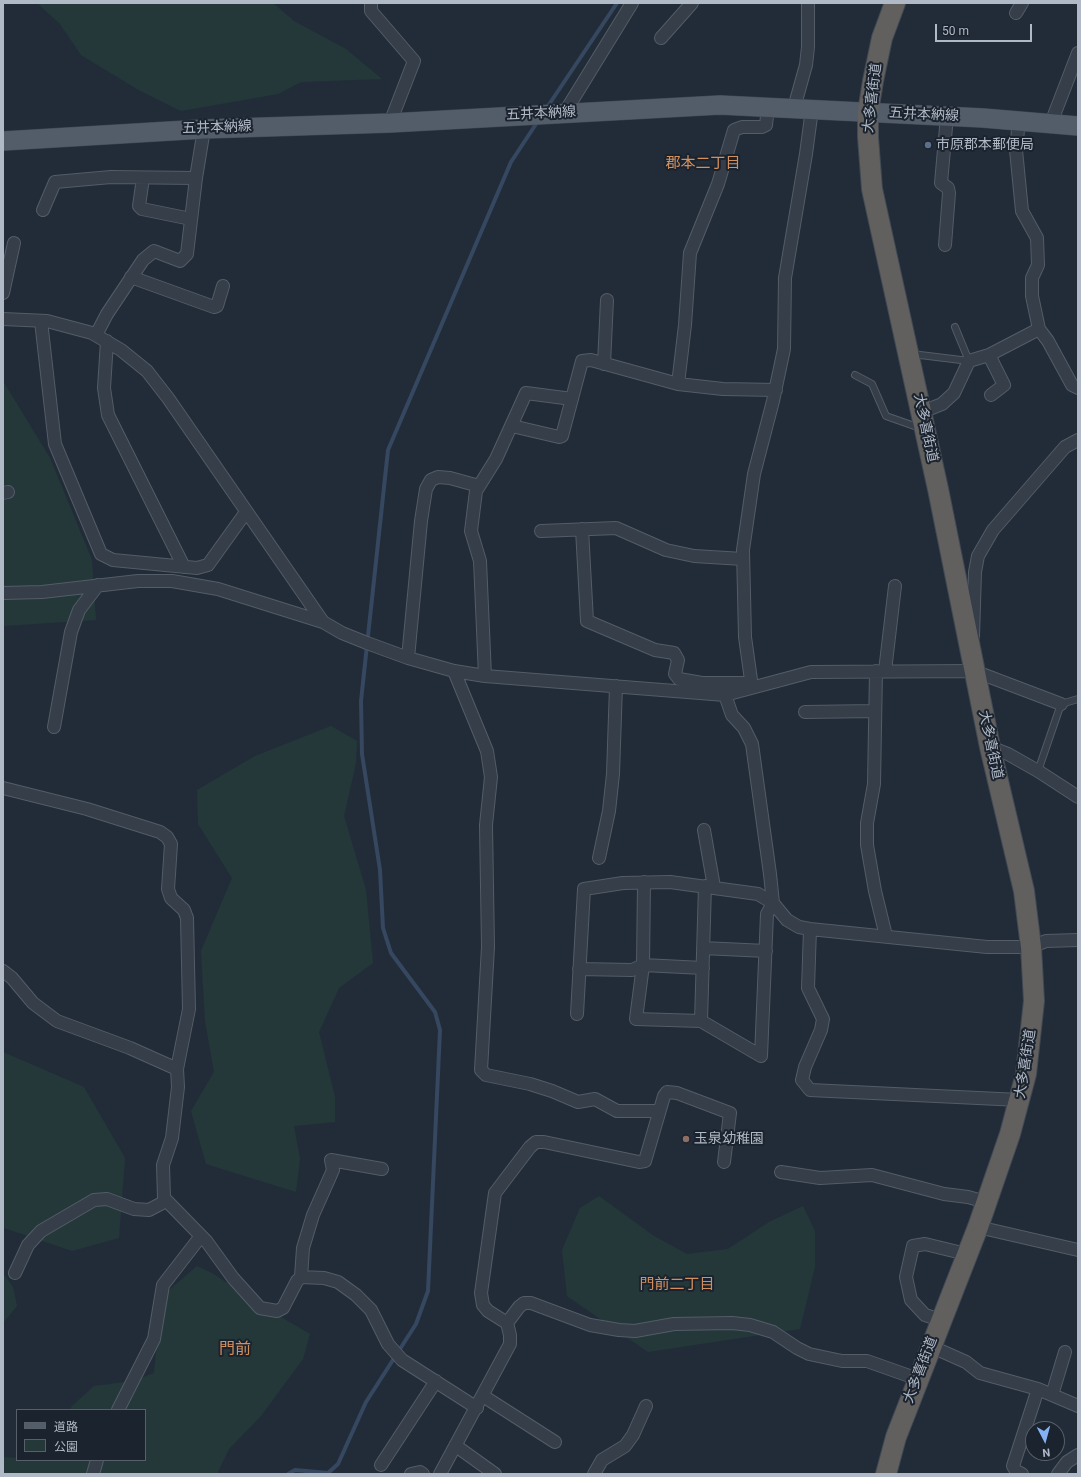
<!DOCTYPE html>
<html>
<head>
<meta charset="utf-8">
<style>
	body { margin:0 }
	#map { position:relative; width:1081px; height:1477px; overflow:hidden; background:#222c39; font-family:Roboto,"Noto Sans JP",sans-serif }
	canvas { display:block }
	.frame { position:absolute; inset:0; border:4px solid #b0b9c6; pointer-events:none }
	.legend { position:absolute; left:16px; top:1409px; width:130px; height:52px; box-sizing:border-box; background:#1b232e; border:1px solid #575f6b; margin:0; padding:5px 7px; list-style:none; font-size:12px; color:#b0b9c6 }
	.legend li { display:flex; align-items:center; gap:8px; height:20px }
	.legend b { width:20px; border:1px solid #575f6b }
	.north { position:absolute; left:1025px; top:1421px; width:40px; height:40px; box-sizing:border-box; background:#1b232e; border:1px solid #575f6b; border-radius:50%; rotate:174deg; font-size:11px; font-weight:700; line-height:16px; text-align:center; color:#b0b9c6 }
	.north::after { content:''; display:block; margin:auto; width:14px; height:18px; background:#85b2f6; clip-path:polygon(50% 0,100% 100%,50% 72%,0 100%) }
	.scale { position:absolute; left:935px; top:24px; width:97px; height:18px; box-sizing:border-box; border:2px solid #b0b9c6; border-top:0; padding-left:5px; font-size:12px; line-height:14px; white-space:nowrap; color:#b0b9c6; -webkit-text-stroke:3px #1b232e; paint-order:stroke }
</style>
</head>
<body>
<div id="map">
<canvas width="1081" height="1477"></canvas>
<div class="frame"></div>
<ul class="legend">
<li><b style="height:5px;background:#535d6a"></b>道路</li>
<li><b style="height:11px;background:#24383a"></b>公園</li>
</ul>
<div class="north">N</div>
<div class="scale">50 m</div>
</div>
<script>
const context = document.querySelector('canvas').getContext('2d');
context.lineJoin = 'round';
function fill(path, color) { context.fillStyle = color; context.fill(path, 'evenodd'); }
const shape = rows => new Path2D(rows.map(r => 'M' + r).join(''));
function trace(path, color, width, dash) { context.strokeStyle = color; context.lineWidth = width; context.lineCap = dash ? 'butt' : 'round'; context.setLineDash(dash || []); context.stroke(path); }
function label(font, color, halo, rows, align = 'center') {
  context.font = font + ' Roboto,"Noto Sans JP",sans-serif'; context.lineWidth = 4; context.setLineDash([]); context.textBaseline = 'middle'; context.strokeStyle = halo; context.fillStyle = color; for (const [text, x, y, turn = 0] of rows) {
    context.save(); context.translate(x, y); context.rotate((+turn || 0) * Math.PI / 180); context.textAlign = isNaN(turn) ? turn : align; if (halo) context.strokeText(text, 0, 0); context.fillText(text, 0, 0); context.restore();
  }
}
fill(shape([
	[37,3,273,3,294,21,346,49,382,79,301,82,278,94,181,111,137,89,81,55,60,24],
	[3,381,50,458,92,560,96,620,3,626],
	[331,726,357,741,356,763,344,816,366,890,373,963,339,988,319,1032,335,1097,335,1122,294,1126,300,1159,296,1192,206,1164,191,1111,214,1072,205,1021,201,951,232,878,198,824,197,790,255,756],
	[3,1052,84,1087,125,1158,119,1238,72,1251,4,1228],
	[599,1196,654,1236,687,1254,728,1249,769,1222,803,1206,815,1231,815,1267,800,1329,648,1352,567,1296,562,1250,580,1208],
	[197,1266,212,1273,257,1303,310,1334,303,1359,261,1416,229,1449,217,1474,3,1474,3,1457,17,1458,17,1460,145,1460,145,1410,70,1410,72,1406,94,1386,133,1381,154,1373,159,1321,167,1292],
	[3,1273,13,1287,17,1306,3,1323]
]), '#24383a');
trace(shape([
	[546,109,617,3],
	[288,1474,295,1470,328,1473,338,1464,366,1402,416,1324,428,1291,440,1030,435,1012,391,953,383,928,380,870,362,754,361,701,388,450,511,162,538,121]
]), '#364760', 4);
const service = shape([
	[912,354,969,361,955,327],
	[855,375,872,384,886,416,920,428],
	[1038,771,1061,704,1078,699]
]);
const minor = shape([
	[371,3,371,11,414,61,390,123],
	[1016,13,1022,3],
	[661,38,692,3],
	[794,108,806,65,808,47,808,3],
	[565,112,632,3],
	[1019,120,1016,150,1022,211,1037,238,1038,265,1032,278,1032,296,1039,329,1048,341,1072,385,1078,388],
	[1051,123,1078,53],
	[143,178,139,206,142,209,191,219],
	[43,210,55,182,111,177,196,178],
	[945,245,949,193,948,188,941,183,947,116],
	[131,277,214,307,217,306,223,286],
	[3,293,14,243],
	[3,319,47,321,92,333,121,350,147,371,168,398,323,622,342,633,367,643,408,658,454,671,485,676,725,695,811,672,974,671,1061,704],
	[41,321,55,444,101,554,113,560,197,568,208,565,246,512],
	[96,335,107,314,143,260,154,251,180,261,187,254,196,178,204,129],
	[107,341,104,388,108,415,184,567],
	[989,355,1004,385,991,395],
	[604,364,607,300],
	[678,384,685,325,690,253,718,184,734,130,742,127,762,127,766,125,768,107],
	[922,412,942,404,954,393,969,361,989,355,1039,329],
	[512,426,559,437,562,436,582,361,591,360,678,384,723,389,776,390],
	[3,493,8,492],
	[582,529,587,621,655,650,674,653,678,660,675,674,679,679,702,683,751,683],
	[541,531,616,528,666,550,694,556,743,559],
	[3,593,42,592,138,581,172,581,218,589,323,622],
	[973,636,975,572,978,556,993,530,1065,447,1078,440],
	[408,658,421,521,426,489,431,480,438,477,450,478,479,486],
	[454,671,487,751,491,777,486,825,488,947,481,1070,486,1075,530,1084,552,1091,578,1102,595,1099,617,1111,659,1111],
	[876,671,874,784,867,823,867,845,875,891,886,936],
	[885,671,895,586],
	[485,676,480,561,471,531,476,491,496,459,526,393,572,399],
	[752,687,745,637,743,550,754,474,773,401,784,349,785,278,806,154,812,109],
	[805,712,875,711],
	[54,727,71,632,79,610,98,585],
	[990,747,1008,754,1038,771,1078,797],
	[3,788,87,809,160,832,167,837,171,844,168,889,171,898,184,910,187,918,189,1009,177,1069,178,1087,172,1138,163,1165,164,1198,207,1242,233,1278,260,1308,277,1311,283,1308,297,1281,301,1277,324,1278,338,1282,356,1295,371,1310,388,1344,402,1360,477,1408],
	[704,830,714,887],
	[599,858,609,811,613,774,616,686],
	[644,882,643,965,636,1019,701,1021,761,1056,767,914,773,903,770,874,752,744,744,728,732,715,725,695],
	[810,929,808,988,823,1019,821,1030,805,1067,802,1080,810,1090,1020,1100],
	[703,948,766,951],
	[579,969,632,970,643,965,703,968],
	[3,971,12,978,33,1003,57,1021,130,1048,177,1069],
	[577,1014,584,889,623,883,670,882,758,894,773,903,787,920,799,927,810,929,987,947,1031,947,1046,941,1078,940],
	[701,1021,705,886],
	[781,1172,820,1178,872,1175,944,1194,968,1197,986,1202],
	[978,1227,1078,1250],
	[15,1273,28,1245,41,1231,94,1200,107,1199,134,1209,149,1210,166,1201],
	[301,1277,303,1248,313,1215,333,1170,331,1160,382,1169],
	[941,1320,925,1315,911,1300,906,1277,913,1246,925,1244,966,1254],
	[507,1323,519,1307,524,1303,531,1303,590,1325,619,1330,635,1331,674,1324,732,1323,750,1325,773,1332,797,1348,809,1354,842,1361,867,1361,918,1379],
	[930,1346,966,1362,980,1373,1038,1389,1078,1406],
	[1052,1395,1065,1352],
	[483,1396,555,1442],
	[118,1410,154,1339,163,1285,201,1236],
	[456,1446,495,1474],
	[381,1465,436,1381],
	[93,1474,97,1460],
	[411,1474,420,1472,423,1474],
	[440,1474,510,1344,510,1335,507,1323,488,1311,483,1305,481,1293,495,1193,530,1147,536,1142,544,1142,639,1162,645,1161,664,1096,667,1092,677,1093,730,1113,724,1162],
	[594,1474,602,1460,625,1446,633,1435,646,1406],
	[1022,1474,1016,1471,1013,1466,1038,1389],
	[1058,1474,1067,1462,1078,1455]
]);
const primary = shape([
	[3,141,204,129,390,123,720,105,983,118,1078,126]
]);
const trunk = shape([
	[886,1474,896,1437,978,1227,1010,1134,1026,1074,1034,1001,1031,947,1024,891,990,747,938,489,872,189,868,137,868,112,873,81,882,38,895,3]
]);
trace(service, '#535c67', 8);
trace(minor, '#535c67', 14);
trace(primary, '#3f4753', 20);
trace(trunk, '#404954', 22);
trace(service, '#353e49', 6);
trace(minor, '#353e49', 12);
trace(primary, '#535d6a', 19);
trace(trunk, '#61605e', 20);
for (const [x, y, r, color] of [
	[928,145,4,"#5c6f8a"],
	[686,1139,4,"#8d6e63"]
]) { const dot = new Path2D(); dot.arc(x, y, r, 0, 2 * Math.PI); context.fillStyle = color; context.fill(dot); trace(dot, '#1b232e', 1.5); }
label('14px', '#b0b9c6', '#1b232e', [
	["大多喜街道",873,98,-83],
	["五井本納線",541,114,-3],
	["五井本納線",924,115,3],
	["五井本納線",217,128,-2],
	["大多喜街道",925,428,78],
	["大多喜街道",990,745,78],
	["大多喜街道",1026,1064,-81],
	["大多喜街道",921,1370,-69]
]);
label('14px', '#b0b9c6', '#1b232e', [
	["市原郡本郵便局",936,145],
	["玉泉幼稚園",694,1139]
], 'left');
label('15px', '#d2905f', '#1b232e', [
	["郡本二丁目",703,164],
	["門前二丁目",677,1285]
]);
label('16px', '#d2905f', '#1b232e', [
	["門前",235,1350]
]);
</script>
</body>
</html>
